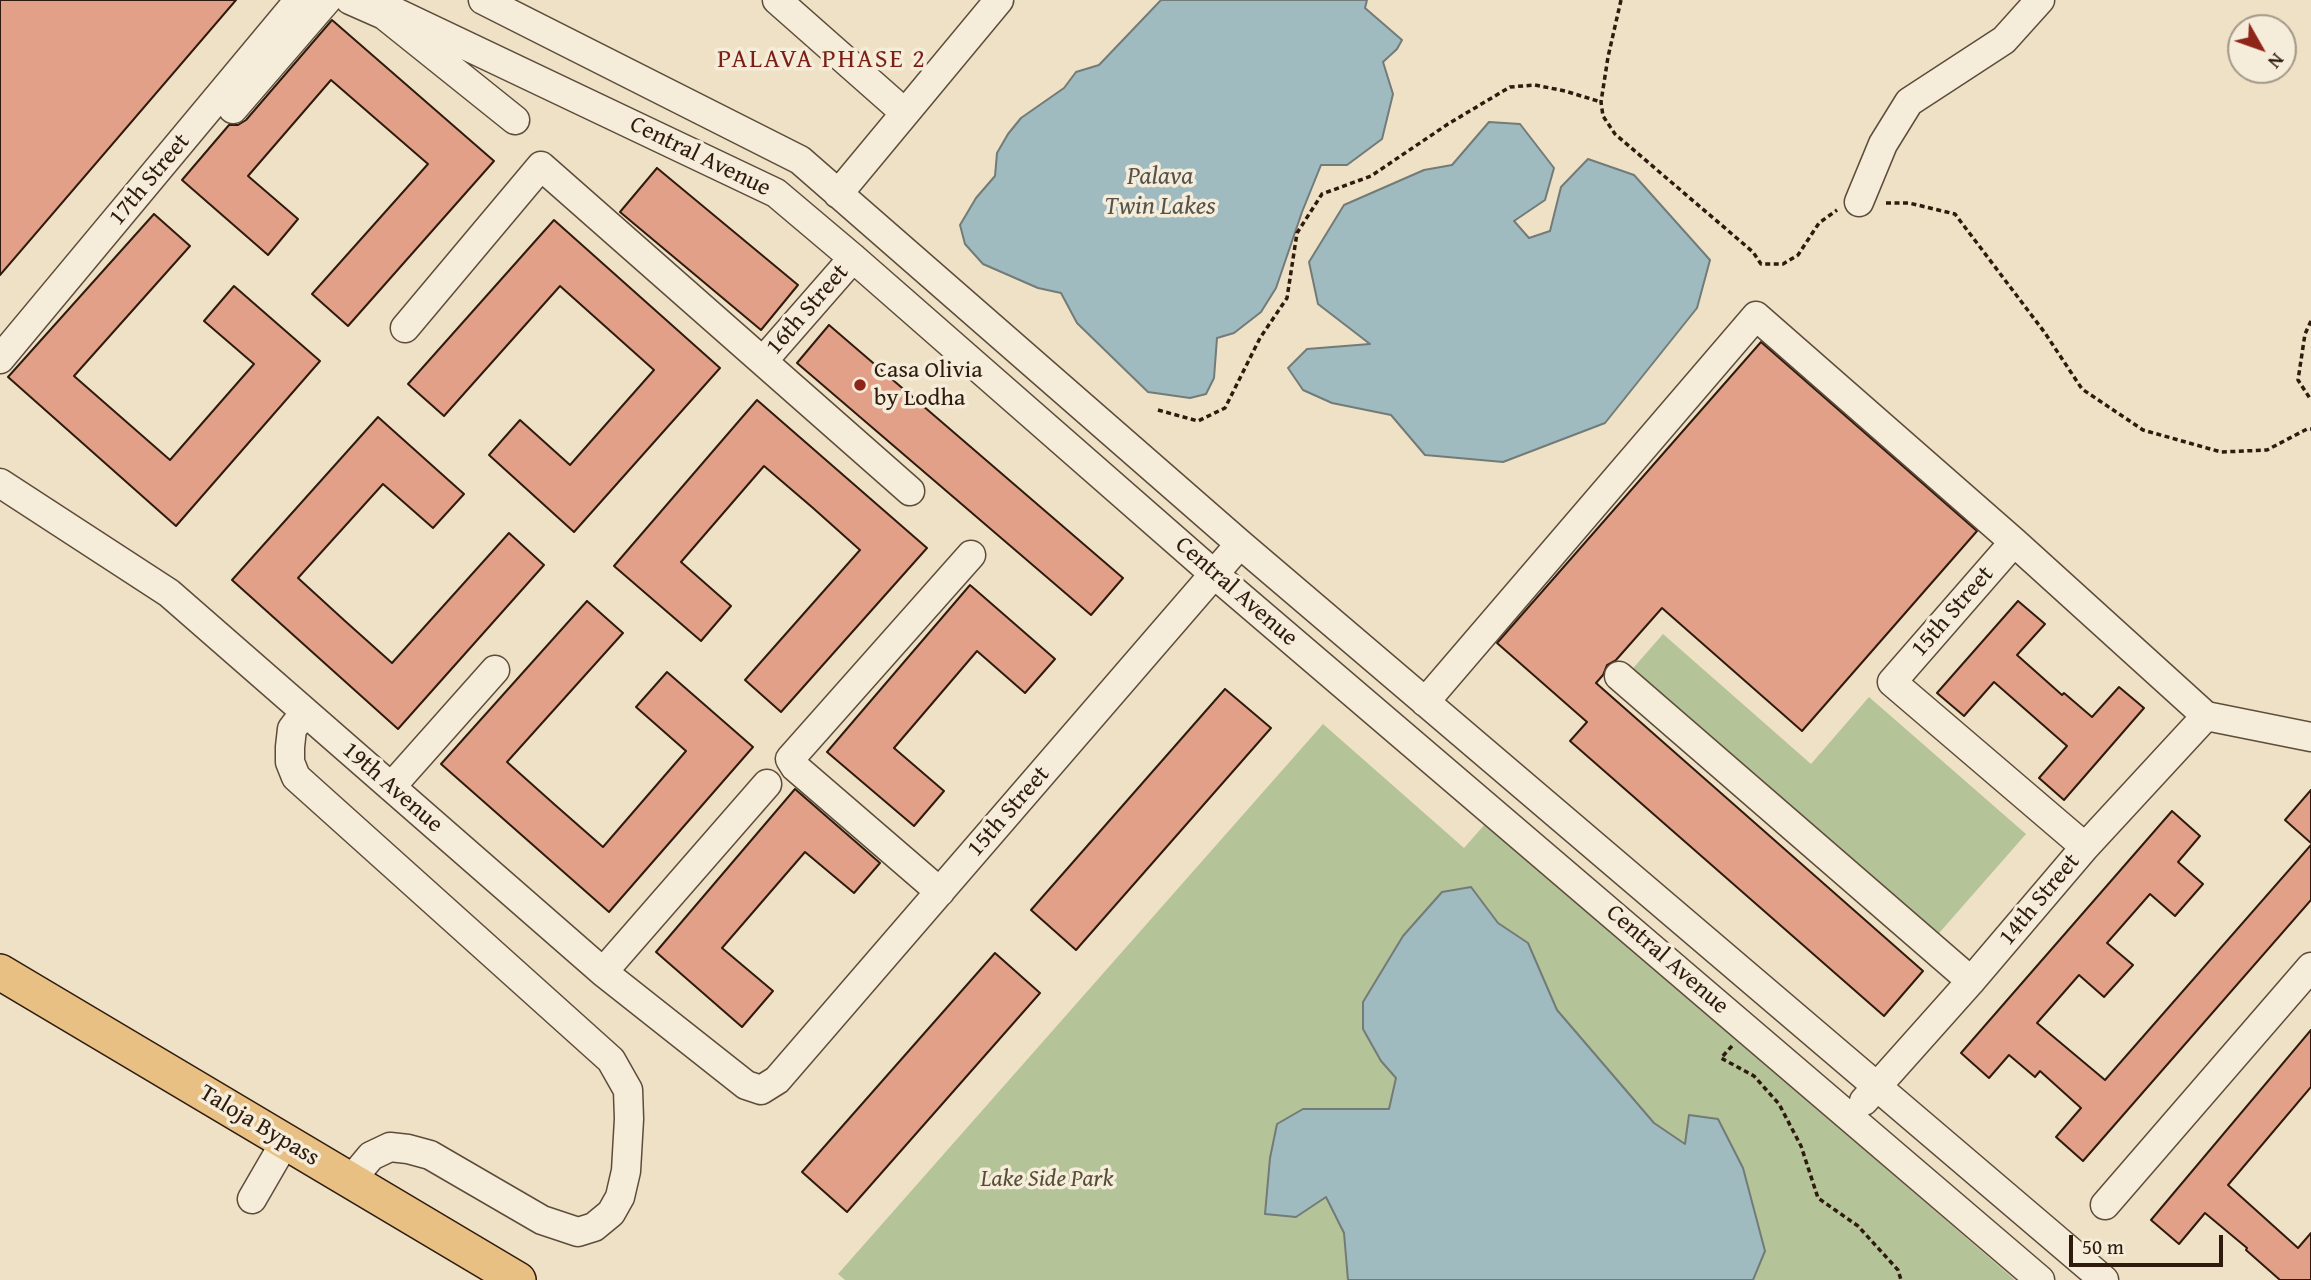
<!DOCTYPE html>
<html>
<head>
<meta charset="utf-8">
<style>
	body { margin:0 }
	#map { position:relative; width:2311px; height:1280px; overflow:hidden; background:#efe1c6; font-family:"Gentium Book Plus",serif }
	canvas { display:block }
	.north { position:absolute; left:2227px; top:14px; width:70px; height:70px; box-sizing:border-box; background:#f5ecda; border:2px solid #a59888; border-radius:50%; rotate:130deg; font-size:19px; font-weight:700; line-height:28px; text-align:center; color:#2e1b0d }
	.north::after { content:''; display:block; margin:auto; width:24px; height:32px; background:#8f2418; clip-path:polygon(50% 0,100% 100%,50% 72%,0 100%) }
	.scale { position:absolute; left:2069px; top:1235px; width:154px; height:32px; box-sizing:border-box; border:4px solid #2e1b0d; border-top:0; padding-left:9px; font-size:21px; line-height:24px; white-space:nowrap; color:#2e1b0d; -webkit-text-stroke:5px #f5ecda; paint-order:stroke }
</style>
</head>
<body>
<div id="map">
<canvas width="2311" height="1280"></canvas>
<div class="north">N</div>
<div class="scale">50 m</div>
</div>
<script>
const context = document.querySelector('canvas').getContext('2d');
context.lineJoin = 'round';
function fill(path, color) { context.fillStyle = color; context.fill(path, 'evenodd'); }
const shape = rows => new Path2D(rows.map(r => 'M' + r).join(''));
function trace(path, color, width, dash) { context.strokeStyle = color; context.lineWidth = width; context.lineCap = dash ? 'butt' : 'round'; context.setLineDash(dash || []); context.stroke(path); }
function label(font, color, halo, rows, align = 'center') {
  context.font = font + ' "Gentium Book Plus",serif'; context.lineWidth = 7; context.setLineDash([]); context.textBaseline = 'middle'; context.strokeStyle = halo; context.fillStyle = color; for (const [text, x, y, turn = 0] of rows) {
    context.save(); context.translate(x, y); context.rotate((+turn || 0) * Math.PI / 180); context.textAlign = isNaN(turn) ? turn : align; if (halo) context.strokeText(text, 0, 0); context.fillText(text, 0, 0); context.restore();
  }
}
fill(shape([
	[1663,634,1811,764,1869,697,2026,834,1933,940,1628,674],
	[1323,724,1464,848,1486,823,2015,1280,845,1280,838,1274]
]), '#b5c398');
const water = shape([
	[1161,0,1367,0,1365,8,1402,40,1397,49,1383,62,1393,94,1382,139,1347,165,1321,165,1302,212,1276,288,1261,312,1234,333,1217,338,1214,378,1206,394,1190,398,1148,392,1077,323,1061,293,1038,288,983,264,965,244,960,225,976,198,995,176,997,153,1008,134,1021,118,1064,88,1076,72,1099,65,1161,0],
	[1489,122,1520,124,1554,168,1545,200,1514,221,1529,238,1550,231,1561,187,1588,159,1634,175,1710,260,1697,308,1605,423,1503,462,1425,455,1391,415,1332,403,1303,390,1288,368,1307,349,1370,344,1318,304,1309,262,1344,205,1424,170,1452,165,1489,122],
	[1471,887,1498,923,1528,943,1557,1010,1654,1123,1685,1144,1689,1115,1718,1119,1743,1168,1765,1251,1753,1280,1348,1280,1344,1233,1326,1197,1296,1217,1265,1214,1270,1158,1277,1124,1303,1109,1389,1109,1396,1078,1381,1061,1363,1029,1363,1002,1403,936,1442,892,1471,887]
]);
fill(water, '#9fbbc0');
trace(water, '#727b78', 2);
const building = shape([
	[0,0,236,0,0,275,0,0],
	[332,20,494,161,348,326,312,294,428,164,331,80,248,176,298,219,268,255,182,180,229,125,238,125,246,120,332,20],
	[657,168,798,285,761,330,620,212,657,168],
	[154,214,190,246,74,376,170,460,254,364,204,321,234,286,320,361,176,526,8,377,154,214],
	[554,220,720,368,574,532,489,455,520,420,570,465,654,370,560,286,444,416,408,384,554,220],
	[829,325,1123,578,1091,615,797,363,829,325],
	[1761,342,1977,531,1802,731,1662,608,1616,660,1607,665,1603,675,1596,683,1923,971,1884,1016,1570,741,1587,722,1497,643,1761,342],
	[757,400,927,548,781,712,745,680,860,550,813,508,764,466,681,562,731,606,701,641,614,566,757,400],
	[378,417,464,494,433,528,383,484,298,578,345,621,392,663,509,533,544,565,398,729,232,580,378,417],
	[970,585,1055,659,1025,693,977,651,894,748,944,791,914,826,827,752,970,585],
	[587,601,623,633,507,762,554,804,603,847,686,751,636,707,667,672,753,747,609,912,441,764,587,601],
	[2018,601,2045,624,2017,655,2062,695,2064,693,2092,717,2119,687,2144,708,2064,800,2039,778,2067,746,1994,682,1964,716,1937,693,2018,601],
	[1225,689,1271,728,1076,950,1031,910,1225,689],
	[795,789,880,863,854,893,805,852,722,948,773,991,742,1027,656,952,795,789],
	[2311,790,2311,843,2285,820,2311,790],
	[2172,811,2200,836,2178,862,2203,884,2175,916,2150,894,2107,943,2133,965,2104,997,2079,975,2037,1023,2105,1080,2311,845,2311,900,2083,1161,2056,1137,2081,1108,2040,1071,2035,1077,2009,1055,1989,1078,1961,1053,2172,811],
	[995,953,1040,993,847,1212,802,1172,995,953],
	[2311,1030,2311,1087,2228,1185,2298,1248,2311,1233,2311,1280,2280,1280,2246,1250,2247,1248,2205,1213,2179,1244,2151,1220,2311,1030]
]);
fill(building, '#e2a088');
trace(building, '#2e1b0d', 2);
const minor = shape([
	[350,0,384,15,515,120],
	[370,0,776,193,853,258,1214,574,2040,1280],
	[483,0,800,160,1240,544,2104,1280],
	[777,0,905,113],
	[233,109,327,0],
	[838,194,999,0],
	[1859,202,1883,144,1909,102,2004,40,2040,0],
	[405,328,541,166,910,491],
	[0,359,299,0],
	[763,361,853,258],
	[0,483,169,593,603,972,746,1085,761,1090,777,1080,1240,544],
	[2014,542,1892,682,2085,847],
	[1619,676,1971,981],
	[1425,702,1756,316,2014,542,2206,716,2311,737],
	[305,712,292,729,290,747,290,762,296,777,611,1060,628,1090,629,1119,626,1171,620,1197,611,1213,594,1227,578,1232,542,1220,430,1155,408,1149,390,1147,371,1156,351,1180],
	[391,787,495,670],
	[940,892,795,767,790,759,971,555],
	[603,972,767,784],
	[1864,1101,1971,981,2085,847,2206,716],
	[252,1199,285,1142],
	[2105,1205,2311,967]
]);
const major = shape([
	[0,972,518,1280]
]);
trace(minor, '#5e4c3b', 31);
trace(major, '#2e1b0d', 38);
trace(shape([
	[1621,0,1608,57,1601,102,1603,116,1615,134,1753,252,1761,264,1783,264,1798,255,1819,223,1837,210],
	[1886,203,1909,203,1955,214,2045,333,2082,389,2143,430,2221,452,2267,450,2307,429,2311,429],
	[2311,321,2305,334,2298,380,2311,400],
	[1158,410,1198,421,1225,408,1260,338,1287,298,1297,233,1322,194,1371,176,1448,124,1510,87,1535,85,1565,91,1601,102],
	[1732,1046,1721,1058,1754,1076,1779,1104,1801,1146,1818,1198,1858,1226,1898,1270,1901,1280]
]), '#2e1b0d', 3.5, [5, 3.5]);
trace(minor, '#f5ecda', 28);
trace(major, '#e8c083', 35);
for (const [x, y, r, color] of [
	[860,385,7,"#8f2418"]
]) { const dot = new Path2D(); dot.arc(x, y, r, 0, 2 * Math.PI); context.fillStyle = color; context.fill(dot); trace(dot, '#f5ecda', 2.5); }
label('24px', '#2e1b0d', '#f5ecda', [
	["Central Avenue",700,157,26],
	["17th Street",150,180,-50],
	["16th Street",808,310,-49],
	["Central Avenue",1236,592,41],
	["15th Street",1953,612,-49],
	["19th Avenue",392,788,41],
	["15th Street",1009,812,-49],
	["14th Street",2040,900,-50],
	["Central Avenue",1667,960,41],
	["Taloja Bypass",259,1126,31]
]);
label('24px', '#2e1b0d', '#f5ecda', [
	["Casa Olivia",874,371],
	["by Lodha",874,399]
], 'left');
label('italic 24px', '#564d37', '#f5ecda', [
	["Lake Side Park",1047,1180]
]);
context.letterSpacing = '2px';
label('26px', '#7a1f14', '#f5ecda', [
	["PALAVA PHASE 2",822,60]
]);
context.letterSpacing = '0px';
label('italic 26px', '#56534c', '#f5ecda', [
	["Palava",1160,177],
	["Twin Lakes",1160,207]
]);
</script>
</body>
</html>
